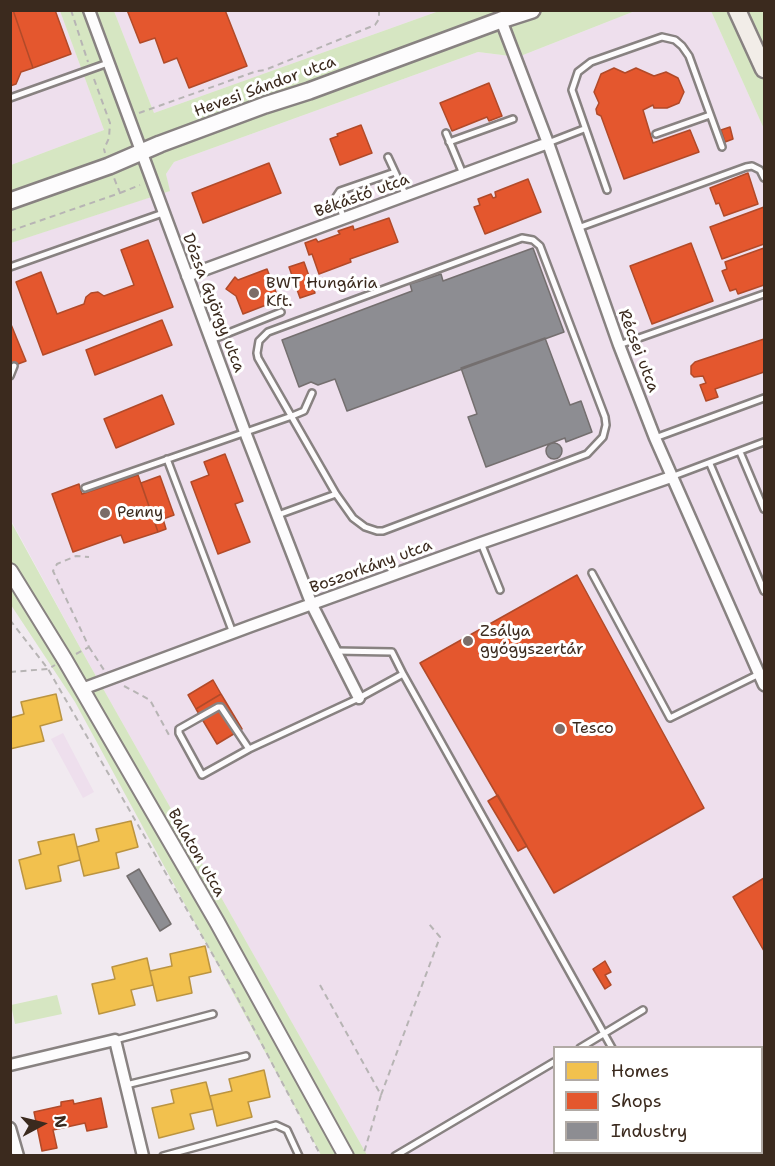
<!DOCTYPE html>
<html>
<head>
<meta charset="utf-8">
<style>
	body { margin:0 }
	#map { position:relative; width:775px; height:1166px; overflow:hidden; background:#f1eaf0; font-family:"Shantell Sans",sans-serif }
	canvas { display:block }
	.frame { position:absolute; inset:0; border:12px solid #3b2a1e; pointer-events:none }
	.legend { position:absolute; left:553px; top:1046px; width:210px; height:108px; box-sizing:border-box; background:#fff; border:2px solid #b1aaa5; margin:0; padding:8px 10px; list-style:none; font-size:18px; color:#3b2a1e }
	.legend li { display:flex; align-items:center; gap:12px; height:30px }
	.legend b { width:30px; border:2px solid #b1aaa5 }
	.north { position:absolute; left:12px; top:1094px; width:60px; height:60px; -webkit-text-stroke:4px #fff; paint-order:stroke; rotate:83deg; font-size:16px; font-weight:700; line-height:24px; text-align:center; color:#3b2a1e }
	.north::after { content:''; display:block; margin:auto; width:21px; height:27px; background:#3b2a1e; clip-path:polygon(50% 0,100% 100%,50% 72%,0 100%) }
</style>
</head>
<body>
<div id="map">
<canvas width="775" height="1166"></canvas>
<div class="frame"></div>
<ul class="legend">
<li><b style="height:16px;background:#f2c14e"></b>Homes</li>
<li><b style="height:16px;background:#e4572e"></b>Shops</li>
<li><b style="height:16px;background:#8d8d92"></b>Industry</li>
</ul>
<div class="north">N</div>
</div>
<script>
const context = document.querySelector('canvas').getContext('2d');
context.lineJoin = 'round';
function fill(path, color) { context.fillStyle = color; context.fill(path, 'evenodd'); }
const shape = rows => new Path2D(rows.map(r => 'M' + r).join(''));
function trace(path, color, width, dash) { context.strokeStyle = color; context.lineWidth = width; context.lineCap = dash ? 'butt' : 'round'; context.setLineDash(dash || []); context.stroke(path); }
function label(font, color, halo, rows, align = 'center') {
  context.font = font + ' "Shantell Sans",sans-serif'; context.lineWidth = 6; context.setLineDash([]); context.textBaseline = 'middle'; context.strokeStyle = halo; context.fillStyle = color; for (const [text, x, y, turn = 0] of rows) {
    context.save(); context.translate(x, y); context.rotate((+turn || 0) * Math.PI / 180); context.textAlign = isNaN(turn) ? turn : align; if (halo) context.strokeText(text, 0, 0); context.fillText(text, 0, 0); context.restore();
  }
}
fill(shape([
	[11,11,60,11,104,130,11,165],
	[114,11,439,11,154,113],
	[635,11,711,11,764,129,764,1155,367,1155,88,662,11,520,10,243,169,191,166,174,174,162,478,52,518,57],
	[554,1048,762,1048,762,1152,554,1152],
	[63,733,94,792,83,798,51,739]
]), '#eedfed');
fill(shape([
	[60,11,114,11,154,113,439,11,635,11,518,57,478,52,174,162,166,174,170,191,11,243,11,165,104,130],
	[711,11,764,11,764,129],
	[10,520,88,662,367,1155,321,1155,75,702,11,605],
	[57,995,62,1014,15,1024,11,1005]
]), '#d6e6c2');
const homes = shape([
	[56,694,62,720,40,726,44,741,10,749,10,718,24,714,21,702,56,694],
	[131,821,138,847,116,853,119,868,84,876,77,847,99,841,96,829,131,821],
	[74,834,80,860,58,866,61,881,26,889,19,860,41,854,38,842,74,834],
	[205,946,211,972,189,977,192,993,157,1001,150,971,172,966,170,954,205,946],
	[147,958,153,985,131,990,135,1005,99,1014,92,984,115,979,112,967,147,958],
	[264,1070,270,1097,248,1102,252,1117,217,1126,210,1096,232,1091,229,1079,264,1070],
	[206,1082,213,1109,190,1114,194,1129,159,1138,152,1108,174,1103,171,1090,206,1082]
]);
fill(homes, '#f2c14e');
trace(homes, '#bb9440', 1.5);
const shops = shape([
	[10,10,13,10,33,68,21,72,16,84,10,86,10,10],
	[13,10,55,10,71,54,33,68,13,10],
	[127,10,225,10,247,66,189,88,177,58,164,63,155,38,140,43,127,10],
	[614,68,625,73,636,68,654,76,666,72,678,78,684,92,679,103,667,108,654,108,653,105,643,110,653,143,690,130,699,152,624,179,601,116,597,114,596,109,599,103,594,92,601,74,614,68],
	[489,83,502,116,489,121,487,117,452,131,440,103,489,83],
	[361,125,372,153,340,165,330,139,338,136,337,134,361,125],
	[730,127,733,139,725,142,721,130,730,127],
	[269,163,281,193,203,223,192,193,269,163],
	[748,173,758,204,724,216,719,203,716,204,710,188,748,173],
	[528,179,541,212,485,234,474,207,480,205,478,199,491,194,493,198,496,197,495,192,528,179],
	[764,207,764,244,722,259,710,227,764,207],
	[389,218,398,242,350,259,351,262,319,274,312,254,309,255,305,243,316,239,318,242,340,234,338,231,353,226,354,230,389,218],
	[148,240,173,307,43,355,16,282,41,272,57,314,84,304,86,297,91,293,98,292,104,296,134,285,121,250,148,240],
	[691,243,713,301,652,324,630,266,691,243],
	[764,248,764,285,738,294,736,289,730,291,722,271,727,269,725,262,764,248],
	[304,262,315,293,300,298,289,267,304,262],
	[267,269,279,300,243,314,236,296,226,289,235,277,238,280,267,269],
	[162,320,172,345,95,375,86,350,162,320],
	[10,322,26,361,10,367,10,322],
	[764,339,764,372,715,389,718,397,706,401,700,385,706,383,703,376,694,377,691,374,691,366,695,362,764,339],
	[162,395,174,424,116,448,104,419,162,395],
	[225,454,243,501,235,504,250,542,218,554,191,482,209,475,204,462,225,454],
	[138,475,158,532,124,543,121,535,73,552,52,494,79,484,82,494,138,475],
	[160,476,174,515,163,519,166,529,158,532,141,483,160,476],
	[577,575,704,808,554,893,420,663,577,575],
	[213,680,221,694,196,709,188,695,213,680],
	[221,694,242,729,217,744,196,709,221,694],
	[498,795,527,846,518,851,488,801,498,795],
	[764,878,764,951,733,897,764,878],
	[605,961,611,972,605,975,611,985,605,989,593,969,605,961],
	[764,1082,764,1156,735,1156,733,1152,762,1152,762,1089,764,1082],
	[101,1098,107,1127,87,1131,85,1123,53,1130,57,1148,42,1151,34,1112,61,1106,61,1102,73,1100,74,1104,101,1098],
	[659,1152,692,1152,694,1156,653,1156,659,1152]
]);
fill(shops, '#e4572e');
trace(shops, '#b14a29', 1.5);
const industry = shape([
	[533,248,564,332,347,411,335,379,318,385,311,382,299,387,282,340,412,291,410,284,441,274,443,281,533,248],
	[545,338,570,405,581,401,592,432,566,442,565,438,486,467,468,417,477,414,461,368,545,338],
	'546 451a8 8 0 1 1 16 0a8 8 0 1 1-16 0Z',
	[139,869,171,924,160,931,127,876,139,869]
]);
fill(industry, '#8d8d92');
trace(industry, '#746f6f', 1.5);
const service = shape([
	[10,98,108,63],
	[446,133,463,174],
	[656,134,710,115],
	[449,142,513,119],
	[548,143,584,129],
	[388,157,395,172],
	[607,190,572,90,578,72,591,62,662,37,675,40,682,46,689,56,722,147],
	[344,219,336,197,340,191,395,172,406,196],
	[578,228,746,167,752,166,760,170,764,178],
	[522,238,533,240,540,246,605,417,606,425,603,437,587,454,383,531,377,531,365,527,353,518,336,494,258,358,257,353,259,341,268,332,522,238],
	[10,267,163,213],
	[211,340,281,312],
	[619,345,764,294],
	[10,376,14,366],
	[655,438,764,398],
	[740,452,764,509],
	[167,459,233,633],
	[710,464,764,591],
	[671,477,764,442],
	[85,488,292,416,304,411,312,393],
	[278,515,336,494],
	[481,543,500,590],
	[592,573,670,718,759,674],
	[335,651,392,652,403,674],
	[249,749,221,707,218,707,179,729,179,733,202,775,249,749,359,698,403,674,612,1048],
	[115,1040,213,1014],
	[580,1048,643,1010],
	[126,1085,246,1056],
	[705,1152,706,1156],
	[163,1156,276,1125,287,1130,299,1156],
	[395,1156,554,1062]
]);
const minor = shape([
	[89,10,245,432,312,605,359,698],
	[501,20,548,143,619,345,655,438,764,685],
	[187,276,548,143],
	[82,689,251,626,481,543,671,477],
	[10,1065,115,1040,143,1156],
	[10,1128,18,1156]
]);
const tertiary = shape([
	[10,571,65,660,217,922,346,1156]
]);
const secondary = shape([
	[10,201,109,166,160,144,265,105,309,91,501,20,532,10]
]);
const primary = shape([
	[737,10,764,69]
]);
trace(service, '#888281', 10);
trace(minor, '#888281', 15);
trace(tertiary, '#888281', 18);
trace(secondary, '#888281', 20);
trace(primary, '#888281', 21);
trace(shape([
	[71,10,88,62],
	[94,79,110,123,109,138,104,149,105,153],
	[139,113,257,71,265,70,375,25,379,19,379,10],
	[120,193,140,185],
	[10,231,120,193,114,178],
	[10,620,48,669,236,995,321,1156],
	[89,647,104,670],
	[76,654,89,647,53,571,57,564,76,556,89,557],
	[10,672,48,669,55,665],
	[124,686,150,700,169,735],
	[320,985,381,1095,363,1156],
	[381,1095,440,937,429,924]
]), '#b7b4b4', 2, [6, 4.5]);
trace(service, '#fdfcfd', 5);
trace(minor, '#fdfcfd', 10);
trace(tertiary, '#fdfcfd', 14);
trace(secondary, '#fdfcfd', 15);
trace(primary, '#f2ede8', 16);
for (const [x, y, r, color] of [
	[254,293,6,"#7b6d68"],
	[105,513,6,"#7b6d68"],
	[468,641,6,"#7b6d68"],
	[560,729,6,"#7b6d68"]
]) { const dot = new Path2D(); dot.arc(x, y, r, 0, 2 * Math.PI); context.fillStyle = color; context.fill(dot); trace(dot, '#fff', 2); }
label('16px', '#3b2a1e', '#fff', [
	["Hevesi Sándor utca",265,87,-20],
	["Békástó utca",362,196,-20],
	["Dózsa György utca",213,303,69],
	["Récsei utca",638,351,69],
	["Boszorkány utca",371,567,-20],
	["Balaton utca",196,853,60]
]);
label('16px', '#3b2a1e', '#fff', [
	["BWT Hungária",266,284],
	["Kft.",266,302],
	["Penny",117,513],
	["Zsálya",480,632],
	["gyógyszertár",480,650],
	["Tesco",572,729]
], 'left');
</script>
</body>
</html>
